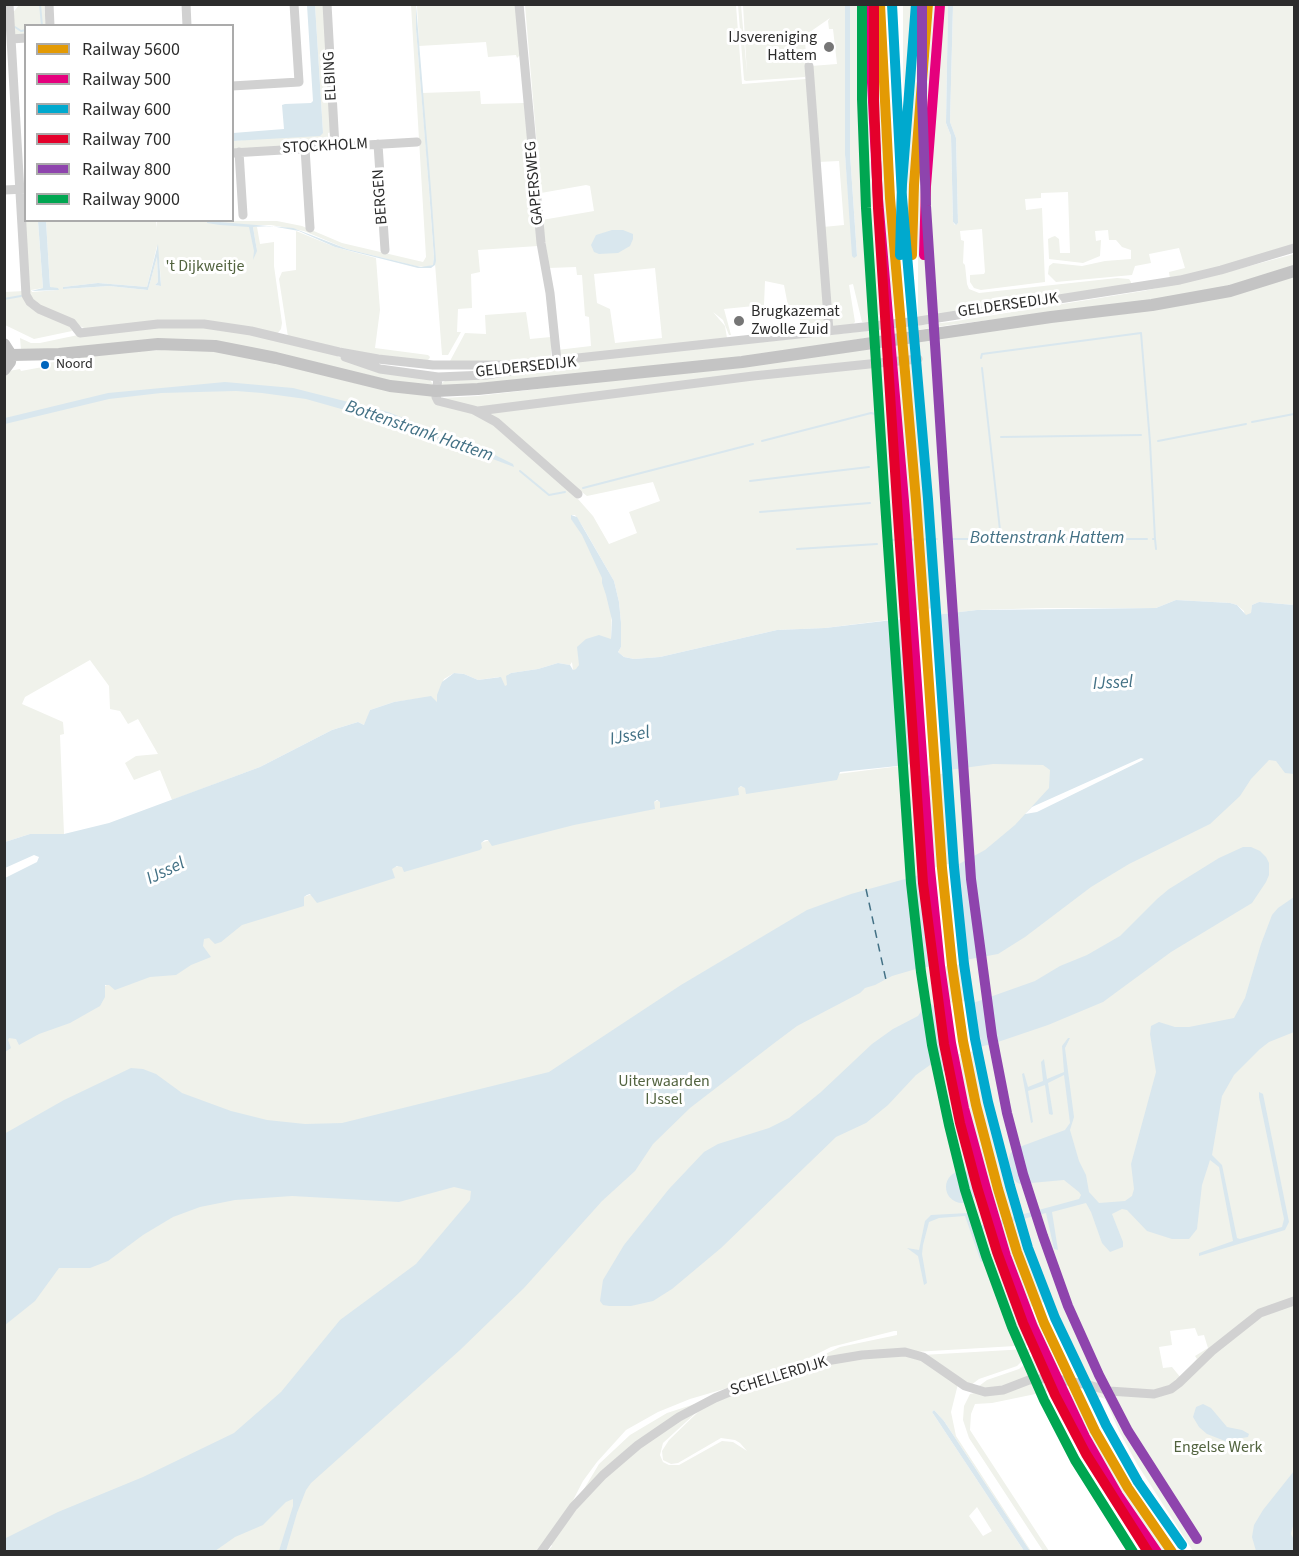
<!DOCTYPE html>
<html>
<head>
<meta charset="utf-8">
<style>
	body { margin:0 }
	#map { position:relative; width:1299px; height:1556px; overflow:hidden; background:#fff; font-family:"Source Sans 3",sans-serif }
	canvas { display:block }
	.frame { position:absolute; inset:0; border:6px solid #2c2c2c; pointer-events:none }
	.legend { position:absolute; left:24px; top:24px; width:210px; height:198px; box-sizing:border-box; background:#fff; border:2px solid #ababab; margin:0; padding:8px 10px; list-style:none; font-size:18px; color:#2c2c2c }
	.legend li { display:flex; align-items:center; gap:12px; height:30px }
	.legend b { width:30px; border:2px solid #ababab }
</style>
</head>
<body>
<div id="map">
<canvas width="1299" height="1556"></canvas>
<div class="frame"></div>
<ul class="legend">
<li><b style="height:8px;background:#e39a04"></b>Railway 5600</li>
<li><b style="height:8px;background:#e5007d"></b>Railway 500</li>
<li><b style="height:8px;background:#00a9ce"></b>Railway 600</li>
<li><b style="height:8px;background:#e4002b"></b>Railway 700</li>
<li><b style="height:8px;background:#8e44ad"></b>Railway 800</li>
<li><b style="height:8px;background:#00a651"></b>Railway 9000</li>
</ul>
</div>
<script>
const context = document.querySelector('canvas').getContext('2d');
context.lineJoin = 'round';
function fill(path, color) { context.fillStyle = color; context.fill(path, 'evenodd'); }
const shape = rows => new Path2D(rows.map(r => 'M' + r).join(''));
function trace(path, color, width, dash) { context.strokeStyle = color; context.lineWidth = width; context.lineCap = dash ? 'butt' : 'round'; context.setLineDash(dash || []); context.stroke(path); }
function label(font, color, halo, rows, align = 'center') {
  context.font = font + ' "Source Sans 3",sans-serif'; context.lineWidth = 6; context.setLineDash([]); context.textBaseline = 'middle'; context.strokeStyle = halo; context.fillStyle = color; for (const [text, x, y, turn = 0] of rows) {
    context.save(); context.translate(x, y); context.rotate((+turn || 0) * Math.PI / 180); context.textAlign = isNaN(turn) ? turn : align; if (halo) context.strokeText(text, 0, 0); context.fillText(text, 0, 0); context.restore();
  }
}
fill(shape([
	[19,5,44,5,46,25,26,26,25,35,15,36,11,15],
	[315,5,324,5,332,132,328,133,328,137,332,137,331,143,328,144,233,150,233,141,323,133],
	[411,5,416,5,416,29,427,162,434,257,433,265,425,267,416,266,347,249,304,231,271,225,250,225,257,251,253,227,257,227,260,244,274,242,274,266,282,323,281,329,277,334,145,322,86,329,37,305,30,300,23,203,25,203,26,220,38,221,43,288,31,290,32,292,58,290,50,287,46,221,156,221,156,228,157,221,277,221,302,226,342,243,423,262,426,257],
	[157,246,160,268,161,286,155,285,158,282,157,257,148,290,109,286,63,289,63,287,98,283,147,287],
	[417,5,517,5,520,55,517,58,516,55,488,57,486,42,419,46],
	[525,5,736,5,742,84,806,79,826,327,801,330,798,305,788,306,784,285,765,281,764,305,724,309,731,335,729,335,723,320,713,312,725,326,727,338,564,357,560,355,557,350,591,346,589,317,585,316,582,275,577,275,576,267,549,268,542,220,594,211,590,186,586,185,541,193],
	[655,268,662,338,615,343,610,309,597,303,594,274],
	[738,5,741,5,747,74,743,5,845,5,845,154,853,257,857,256,850,154,850,5,865,5,871,165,888,309,888,317,877,315,889,319,889,322,862,322,853,284,849,285,855,322,851,326,832,326,823,227,844,225,839,161,818,162,811,66,837,64,833,29,829,29,828,21,830,18,807,34,805,39,807,74,805,77,746,81,744,80],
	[868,5,877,5,881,118,894,312,884,244,876,156],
	[903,5,924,5,923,24,925,27,912,164,911,200,908,209,903,73],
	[933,5,948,5,946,123,951,136,953,222,955,225,958,223,956,138,950,122,953,5,1294,5,1294,245,1255,258,1170,279,1169,272,1185,268,1179,248,1149,254,1151,263,1135,266,1132,275,1056,282,1048,274,1049,266,1053,263,1082,266,1105,261,1131,259,1131,250,1122,247,1116,240,1109,240,1108,230,1095,231,1096,241,1101,240,1100,256,1083,263,1049,259,1048,239,1052,237,1055,236,1059,239,1060,253,1070,253,1068,192,1041,193,1041,198,1025,199,1026,210,1042,208,1045,282,981,290,974,288,970,282,970,275,984,274,985,272,982,229,960,231,961,240,964,241,963,263,965,265,967,284,969,289,979,293,1117,278,1129,279,1131,282,1131,285,918,319,918,206],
	[480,91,481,104,524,103,538,246,478,250,480,272,471,274,472,308,458,309,457,332,461,332,448,355,442,355,422,93],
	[296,231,335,247,376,258,380,310,375,348,428,355,430,357,429,359,426,362,384,357,288,337,279,279,282,272,296,270],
	[1294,254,1294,266,1248,281,1181,296,950,325,771,353,598,374,441,387,442,383,448,379,515,372,539,366,950,322,1143,291,1205,278],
	[1294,275,1294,605,1259,602,1252,605,1251,617,1245,617,1244,611,1237,605,1230,603,1176,600,1156,608,1046,608,977,610,935,615,934,608,917,610,914,612,913,617,825,628,777,630,660,657,634,659,624,657,618,652,621,647,621,623,619,602,614,581,583,527,575,515,572,515,571,518,595,549,612,605,611,639,587,645,578,650,580,669,573,670,572,662,570,665,558,663,538,669,511,673,508,675,511,686,502,688,499,677,478,680,464,674,454,673,444,679,438,694,442,707,435,710,430,697,394,702,370,710,366,723,364,725,358,722,332,730,260,767,172,800,160,770,134,780,125,763,136,756,158,754,138,719,128,724,120,711,110,709,109,686,90,660,25,697,22,704,63,722,64,734,60,735,64,834,30,834,5,842,4,375,9,371,20,369,21,371,48,366,48,363,111,353,196,348,239,354,383,389,433,394,435,401,441,405,465,406,446,401,443,398,477,396,736,366,951,334,1159,308,1228,295],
	[653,482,660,501,629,512,637,533,609,544,593,516,570,490,574,486,587,496],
	[24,291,24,294,68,324,72,331,34,339,5,325,5,292],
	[526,312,530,339,551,337,551,358,532,361,450,361,465,333,486,334,485,315],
	[153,326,221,328,329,353,352,362,430,380,434,386,396,383,255,349,21,350,20,338,31,343,40,343,78,335],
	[1294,753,1294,1551,1193,1551,1137,1464,1119,1431,1105,1399,1100,1397,1091,1402,1068,1353,1071,1351,1067,1341,1063,1342,1046,1301,1027,1308,1035,1327,1034,1342,1032,1345,914,1352,802,1365,840,1347,897,1335,897,1331,894,1331,831,1347,795,1365,748,1382,690,1399,658,1412,626,1430,597,1462,583,1481,567,1512,538,1551,5,1551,5,1039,205,933,309,895,395,867,487,841,657,801,743,786,924,763,925,774,947,761],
	[1195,1328,1198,1336,1204,1335,1208,1348,1195,1356,1197,1359,1181,1378,1172,1367,1163,1368,1159,1347,1172,1345,1170,1331],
	[1035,1317,1063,1377,993,1390,979,1386,987,1380,1019,1369,1029,1361,1038,1343,1038,1331],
	[1027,1349,1030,1349,1031,1352,1017,1366,979,1379,971,1385,922,1355],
	[896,1354,919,1357,958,1384,951,1412,956,1436,1031,1551,1030,1551,944,1421,934,1410,932,1412,1024,1551,547,1552,552,1546,550,1543,596,1485,652,1437,698,1411,663,1443,660,1455,663,1462,669,1465,679,1465,722,1441,733,1442,747,1451,740,1443,735,1440,721,1438,678,1463,671,1464,663,1460,662,1451,669,1440,698,1412,720,1398,751,1383,840,1361],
	[977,1507,992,1531,983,1536,969,1516],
	[1043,1382,1050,1391,992,1403,975,1404,971,1414,970,1430,1049,1551,1043,1551,969,1438,963,1420,964,1406,970,1394,1027,1383],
	[1065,1382,1116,1477,1166,1551,1158,1551,1144,1534,1074,1426,1056,1391,1054,1391,1055,1383],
	[701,1402,681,1414,578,1499,599,1464,630,1435,667,1413]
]), '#f0f2eb');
fill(shape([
	[307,5,315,5,323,133,320,136,233,141,233,133,284,129,282,105,285,104,311,103,313,101],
	[416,5,431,189,436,261,435,265,431,268,418,268,335,247,299,231,271,226,253,227,257,251,253,260,254,251,249,227,220,225,207,223,207,221,293,228,347,249,421,267,433,265,434,257,429,189,416,29],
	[845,5,850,5,850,154,857,256,854,258,852,256,845,154],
	[948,5,953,5,950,122,956,138,958,223,956,225,953,222,951,136,946,123],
	[38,221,46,221,50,287,58,288,59,290,31,291,43,288],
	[612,230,623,230,633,234,633,239,630,246,618,253,599,254,594,252,591,245,596,235],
	[158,244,161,286,155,285,158,282,157,257,148,290,109,286,63,289,63,287,98,283,147,287],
	[225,382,293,388,388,412,485,450,513,464,514,467,453,444,407,431,373,418,306,399,262,393,236,391,161,393,109,399,5,424,5,418,108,393],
	[571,515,577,517,614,581,619,602,621,623,621,647,618,652,624,657,634,659,660,657,777,630,825,628,977,610,1156,608,1176,600,1230,603,1237,605,1246,615,1251,613,1252,605,1259,602,1294,605,1294,774,1285,773,1276,761,1269,760,1251,779,1240,796,1210,824,1129,864,1091,887,1025,937,998,954,916,969,892,976,875,985,865,988,860,993,797,1026,773,1044,690,1108,653,1144,635,1171,602,1201,524,1288,460,1350,311,1483,306,1490,297,1513,286,1551,279,1551,293,1506,293,1499,286,1502,263,1525,235,1537,215,1551,5,1551,4,1539,58,1512,143,1477,234,1433,281,1392,340,1320,416,1264,470,1200,471,1191,454,1187,399,1202,292,1196,235,1200,200,1207,173,1217,143,1235,108,1261,90,1268,59,1268,35,1301,5,1325,4,1134,64,1100,131,1068,143,1069,156,1074,182,1093,231,1111,267,1120,305,1124,342,1123,549,1072,681,985,807,910,851,894,959,864,985,850,1015,825,1049,788,1050,770,1043,765,993,764,927,773,926,763,840,772,837,780,746,794,745,788,741,786,738,788,739,795,660,808,660,802,657,800,654,802,655,809,574,825,492,846,488,840,485,840,481,843,482,848,480,850,404,872,402,867,397,866,392,869,395,878,317,903,310,894,307,895,304,897,304,906,242,925,221,942,215,944,209,938,204,939,203,946,211,957,191,965,176,975,150,977,115,990,109,985,105,985,105,997,100,1006,70,1023,39,1034,19,1045,16,1039,9,1038,8,1040,11,1048,5,1052,5,878,37,862,39,857,34,855,5,868,5,842,30,834,64,834,109,823,260,767,332,730,358,722,364,725,370,710,394,702,431,696,437,702,437,695,442,682,454,673,464,674,478,680,501,677,505,686,507,685,506,676,511,673,538,669,558,663,570,665,573,670,576,669,579,665,577,647,586,639,599,635,611,639,612,620,606,595,602,583,602,578,582,535,571,519],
	[1243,847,1251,847,1260,851,1266,857,1269,863,1269,875,1266,882,1252,903,1171,952,1103,1002,1048,1025,992,1044,948,1054,945,1057,948,1069,940,1073,938,1068,930,1065,916,1075,888,1105,866,1123,836,1137,721,1248,672,1289,653,1301,631,1306,609,1306,603,1305,600,1301,603,1280,624,1245,669,1189,704,1152,718,1144,769,1128,789,1118,821,1092,872,1044,893,1029,918,1016,922,1010,921,1003,928,1001,935,1007,942,1007,973,1003,1035,981,1060,966,1087,955,1120,936,1157,899,1169,889,1219,858],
	[1294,897,1294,1032,1269,1042,1260,1049,1234,1075,1222,1096,1212,1155,1222,1165,1237,1238,1240,1239,1282,1227,1284,1219,1259,1097,1259,1092,1263,1094,1289,1222,1285,1230,1199,1256,1199,1253,1233,1241,1219,1167,1210,1160,1202,1185,1197,1229,1189,1239,1172,1239,1147,1231,1127,1210,1122,1209,1112,1214,1123,1242,1123,1247,1110,1252,1102,1243,1091,1212,1086,1203,1052,1212,1058,1250,1054,1249,1046,1213,978,1231,977,1234,985,1259,981,1262,965,1216,939,1218,929,1222,923,1245,922,1254,927,1283,924,1285,918,1256,907,1248,919,1250,925,1221,931,1215,968,1213,973,1225,976,1227,1079,1199,1081,1195,1079,1192,1064,1180,1020,1184,1016,1182,1011,1175,1008,1162,1010,1154,1014,1149,1065,1130,1070,1123,1064,1075,1048,1083,1053,1114,1052,1115,1049,1114,1045,1085,1028,1091,1033,1122,1031,1123,1022,1074,1024,1073,1028,1087,1043,1081,1041,1062,1044,1059,1047,1079,1064,1072,1062,1046,1068,1038,1070,1038,1065,1048,1074,1117,1070,1130,1079,1161,1086,1175,1089,1192,1099,1203,1125,1201,1132,1196,1134,1189,1131,1164,1156,1072,1150,1034,1151,1026,1159,1022,1175,1027,1189,1027,1234,1018,1245,998,1261,944,1272,915,1278,908],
	'946 1187a16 16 0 1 1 32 0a16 16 0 1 1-32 0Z',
	[1203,1404,1211,1408,1227,1427,1242,1430,1249,1434,1248,1437,1225,1441,1207,1434,1199,1427,1193,1417,1196,1407],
	[934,1410,944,1421,1030,1551,1024,1551,932,1412],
	[1294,1471,1294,1522,1291,1534,1294,1540,1294,1551,1256,1551,1252,1537,1254,1525,1263,1510]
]), '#d9e7ee');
fill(shape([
	[936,612,947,773,927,776,925,774,924,766,921,766,911,614],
	[1141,758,1144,759,1141,761,1037,812,1025,814,1032,807],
	[952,863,962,964,941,967,930,869],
	[967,1001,975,1051,955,1055,946,1003]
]), '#fff');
trace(shape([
	[40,4,42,26],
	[15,27,21,31,26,30],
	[4,299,21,296],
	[981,358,982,354,1141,333,1150,442],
	[982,368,1001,539],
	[1252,422,1294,414],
	[1001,437,1141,435],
	[762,441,871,413,875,414,884,538,887,540,937,539],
	[1158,441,1246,424],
	[1150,442,1155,539,1153,539],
	[520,471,549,495,565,492],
	[750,481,869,467],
	[583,488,753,444],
	[760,512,870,503],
	[948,539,1147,539],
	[1155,539,1156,549],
	[797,549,877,544]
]), '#d9e7ee', 2);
trace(shape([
	[866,889,886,980]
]), '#437185', 1.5, [8, 6]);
trace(shape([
	[9,4,26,295,30,302,39,309,72,323,80,333,158,324,204,324,251,331,339,352,378,359,433,365,513,365,919,321,1180,280,1221,270,1294,248],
	[49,4,50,26],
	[186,4,187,26],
	[327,4,335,147],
	[519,4,541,243,550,293,557,361],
	[11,39,26,38],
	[809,66,829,331],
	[232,86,299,82,294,4],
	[378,144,385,250],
	[305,148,310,228],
	[239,152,243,215],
	[232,153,417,142],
	[4,190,26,189],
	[345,357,380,369,438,377,486,375,522,369],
	[438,377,436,397,438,401,474,410,496,422,578,494],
	[478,411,753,376,918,359],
	[541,1552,573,1507,603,1475,638,1445,679,1417,715,1398,751,1383,789,1370,826,1361,862,1355,905,1352,923,1357,965,1386,985,1392,1003,1390,1029,1380,1051,1378,1089,1385,1109,1391,1154,1394,1171,1389,1179,1383,1212,1351,1260,1313,1294,1301]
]), '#d1d1d1', 9);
trace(shape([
	[4,344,11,355,10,362,4,370],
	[11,355,59,354,158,344,215,346,276,358,390,386,436,391,478,389,742,362,1051,317,1152,305,1230,291,1294,271]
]), '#c4c4c4', 12);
trace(shape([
	[880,4,890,198,916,500,942,868,952,965,963,1041,976,1105,998,1189,1017,1252,1044,1323,1095,1431,1128,1488,1172,1552],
	[912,255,914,185,928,4]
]), '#e39a04', 10);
trace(shape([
	[868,5,878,199,904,501,930,869,940,966,951,1043,964,1108,987,1192,1006,1256,1033,1327,1085,1437,1118,1495,1157,1552],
	[924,255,926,186,940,5]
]), '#e5007d', 10);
trace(shape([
	[892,4,902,197,928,499,954,867,964,964,975,1039,988,1102,1010,1186,1028,1248,1055,1318,1106,1425,1138,1482,1182,1545],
	[900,255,902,184,916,4]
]), '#00a9ce', 10);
trace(shape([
	[874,4,874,99,878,208,897,502,923,883,944,1044,960,1123,977,1187,997,1252,1023,1323,1055,1395,1086,1454,1148,1552]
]), '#e4002b', 10);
trace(shape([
	[922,4,922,98,926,206,945,498,971,879,992,1036,1007,1113,1023,1174,1043,1236,1068,1306,1099,1375,1128,1431,1197,1539]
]), '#8e44ad', 10);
trace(shape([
	[862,4,862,99,866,208,885,502,911,883,921,972,932,1045,949,1125,965,1190,986,1256,1012,1327,1044,1400,1075,1460,1133,1552]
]), '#00a651', 10);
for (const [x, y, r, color] of [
	[829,47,6,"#767676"],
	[739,321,6,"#767676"],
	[45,365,5,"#0065bd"]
]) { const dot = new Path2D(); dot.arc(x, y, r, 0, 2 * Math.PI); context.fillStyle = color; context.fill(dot); trace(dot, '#fff', 2); }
label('14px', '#2c2c2c', '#fff', [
	["Noord",56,365]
], 'left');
label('16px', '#2c2c2c', '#fff', [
	["IJsvereniging",817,38],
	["Hattem",817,56],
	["Brugkazemat",751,312,"left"],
	["Zwolle Zuid",751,330,"left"]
], 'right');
label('16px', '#2c2c2c', '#fff', [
	["ELBING",331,76,-93],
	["STOCKHOLM",325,147,-3],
	["GAPERSWEG",535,183,-95],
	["BERGEN",381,197,-94],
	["GELDERSEDIJK",1008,306,-8],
	["GELDERSEDIJK",526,368,-6],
	["SCHELLERDIJK",779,1377,-17]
]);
label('16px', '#52633f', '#fff', [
	["'t Dijkweitje",205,267],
	["Uiterwaarden",664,1082],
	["IJssel",664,1100],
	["Engelse Werk",1218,1448]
]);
label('italic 18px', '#437185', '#fff', [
	["Bottenstrank Hattem",419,432,19],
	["Bottenstrank Hattem",1047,539],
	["IJssel",1113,684,-3],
	["IJssel",630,737,-11],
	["IJssel",166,872,-26]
]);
</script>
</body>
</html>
